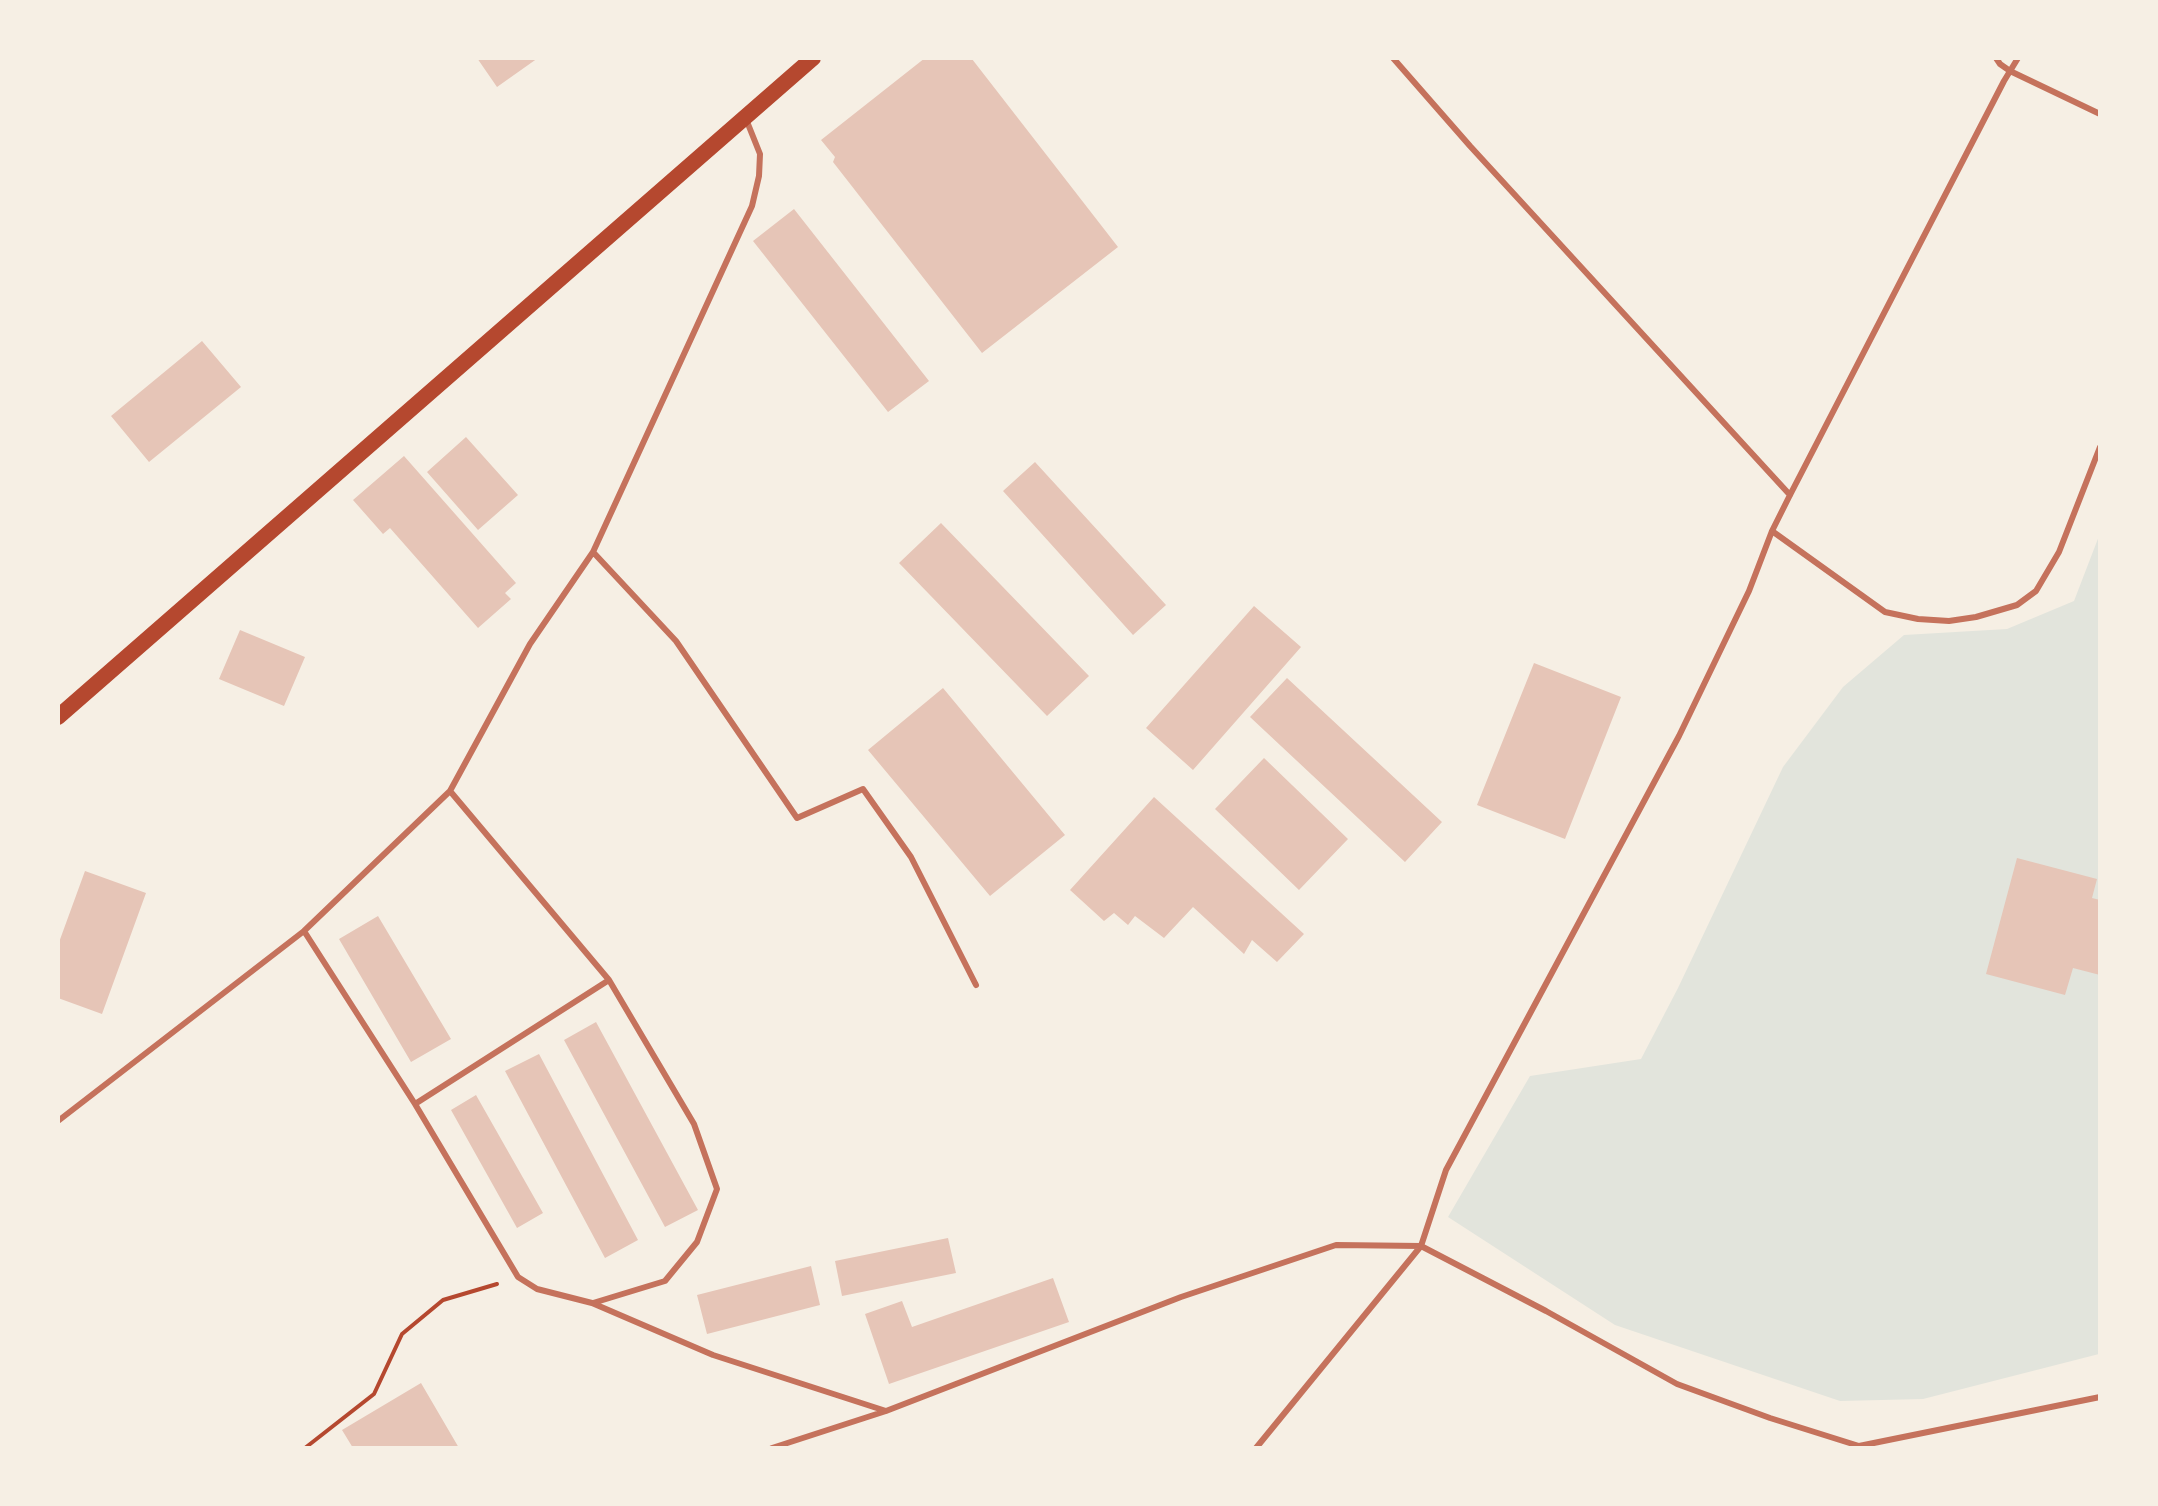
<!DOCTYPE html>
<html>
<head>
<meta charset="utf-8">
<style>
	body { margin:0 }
	#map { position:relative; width:2158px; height:1506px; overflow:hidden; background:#f6efe4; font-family:Arial,sans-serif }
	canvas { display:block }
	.frame { position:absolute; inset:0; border:60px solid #f6efe4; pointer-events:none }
</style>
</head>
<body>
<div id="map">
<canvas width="2158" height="1506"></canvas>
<div class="frame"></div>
</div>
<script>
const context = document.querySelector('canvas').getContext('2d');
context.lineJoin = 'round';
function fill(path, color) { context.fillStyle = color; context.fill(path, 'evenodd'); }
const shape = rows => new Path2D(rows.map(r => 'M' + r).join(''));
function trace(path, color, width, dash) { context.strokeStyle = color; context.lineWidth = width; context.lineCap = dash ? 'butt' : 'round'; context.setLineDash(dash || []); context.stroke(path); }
fill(shape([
	[2099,536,2099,1354,1923,1399,1840,1401,1615,1325,1448,1217,1530,1076,1641,1059,1678,988,1783,767,1843,687,1904,635,2007,629,2074,601]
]), '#e2e4dc');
fill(shape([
	[477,58,538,58,497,87],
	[925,58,972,59,1118,247,982,353,833,162,835,157,821,140],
	[794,209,929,381,888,412,753,241],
	[202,341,241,387,149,462,111,416],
	[466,437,518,495,478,530,427,472],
	[404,456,516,583,505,593,511,599,478,628,390,528,383,534,353,500],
	[1035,462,1166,605,1133,635,1003,491],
	[941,523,1089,676,1047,716,899,563],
	[1254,606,1301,647,1193,770,1146,728],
	[240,630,305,657,284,706,219,679],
	[1534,663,1621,697,1565,839,1477,805],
	[1287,678,1442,822,1405,862,1250,717],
	[943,688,1065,835,990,896,868,750],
	[1264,758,1348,839,1299,890,1215,809],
	[1154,797,1304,934,1277,962,1252,940,1244,954,1193,907,1164,938,1135,916,1128,925,1114,913,1104,921,1070,890],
	[2017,858,2097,879,2092,898,2100,900,2100,975,2073,968,2065,995,1986,974],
	[85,871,146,893,102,1014,58,998,58,945],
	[378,916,451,1039,411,1062,339,939],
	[596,1022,698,1210,665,1227,564,1040],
	[539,1054,638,1240,605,1258,505,1071],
	[476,1095,543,1213,517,1228,451,1110],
	[948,1238,956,1273,842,1296,835,1261],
	[811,1266,820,1305,707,1334,697,1295],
	[1053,1278,1069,1322,889,1384,865,1314,902,1301,912,1327],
	[421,1383,459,1448,353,1448,342,1430]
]), '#e6c5b7');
trace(shape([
	[305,1448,374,1394,402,1334,443,1300,497,1284]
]), '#b5482f', 4);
trace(shape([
	[1393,58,1470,146,1790,495],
	[1996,58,2000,64,2010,71,2100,114],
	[1772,531,1885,612,1918,619,1949,621,1976,617,2017,605,2036,591,2059,552,2100,447],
	[593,552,676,641,797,818,863,789,911,857,976,985],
	[450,791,609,980,694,1124,717,1189,697,1242,665,1281,593,1303],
	[304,931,415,1104,518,1277,537,1289,592,1303,713,1355,886,1411],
	[415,1104,609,980],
	[58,1121,304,931,450,791,530,644,593,552,752,206,759,176,760,154,746,119],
	[772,1448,886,1411,1181,1297,1336,1245,1421,1246,1546,1311,1677,1384,1770,1418,1859,1446,2100,1397],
	[1256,1448,1421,1246,1446,1170,1679,736,1749,591,1772,531,1790,495,2004,81,2018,58]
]), '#c5725c', 6);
trace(shape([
	[58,717,813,58]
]), '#b5482f', 16);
</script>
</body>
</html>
